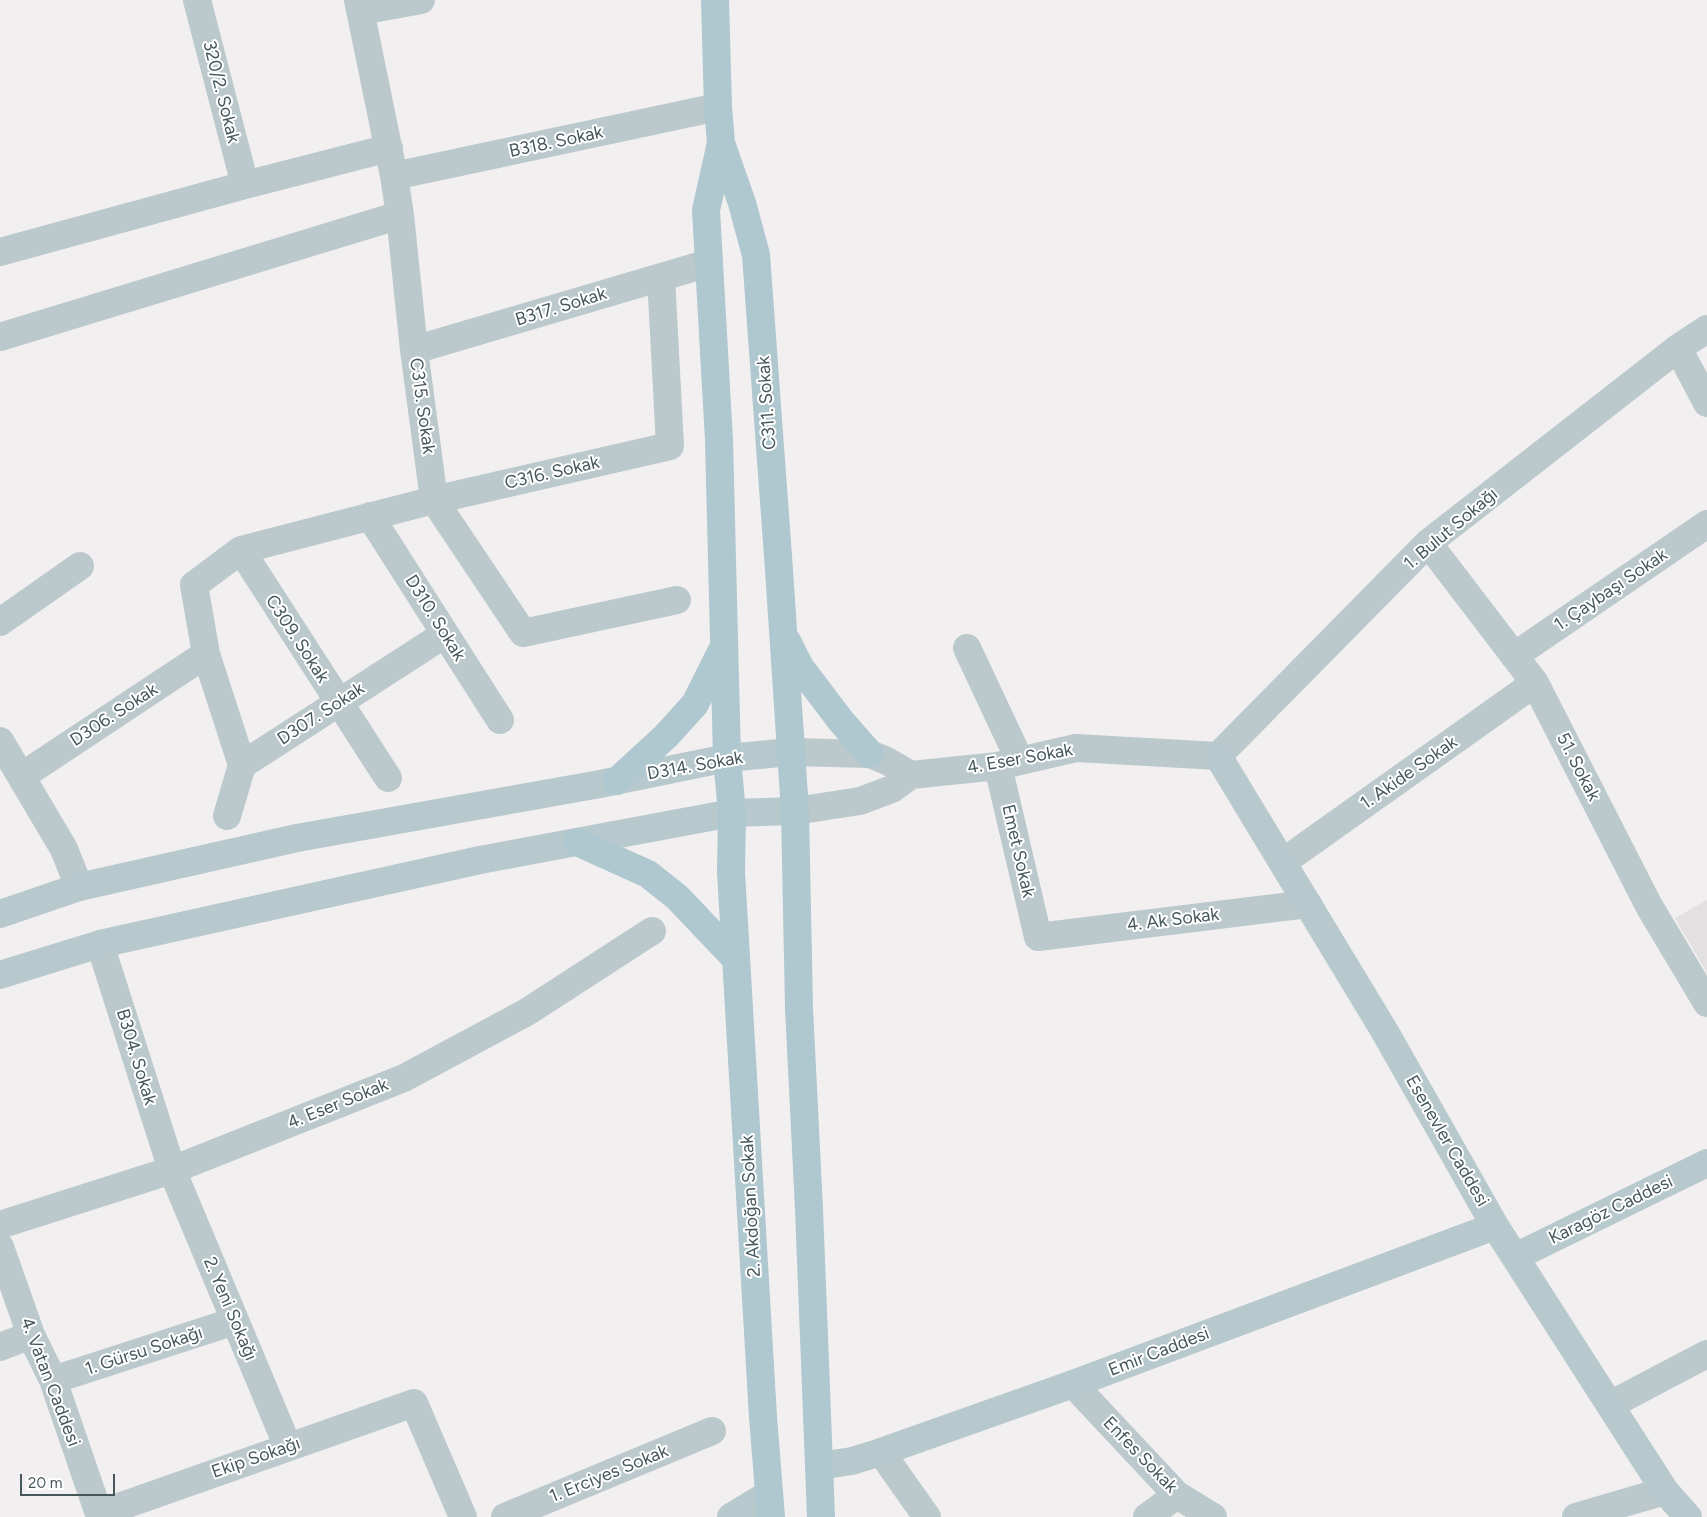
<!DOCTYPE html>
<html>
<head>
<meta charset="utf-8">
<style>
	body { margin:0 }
	#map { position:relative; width:1707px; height:1517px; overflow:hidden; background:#f2eff0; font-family:Figtree,sans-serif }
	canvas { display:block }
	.scale { position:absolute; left:20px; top:1474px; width:95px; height:22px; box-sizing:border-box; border:2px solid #47585d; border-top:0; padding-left:6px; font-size:15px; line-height:18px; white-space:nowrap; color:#47585d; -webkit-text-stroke:4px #fff; paint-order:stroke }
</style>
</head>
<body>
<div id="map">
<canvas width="1707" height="1517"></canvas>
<div class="scale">20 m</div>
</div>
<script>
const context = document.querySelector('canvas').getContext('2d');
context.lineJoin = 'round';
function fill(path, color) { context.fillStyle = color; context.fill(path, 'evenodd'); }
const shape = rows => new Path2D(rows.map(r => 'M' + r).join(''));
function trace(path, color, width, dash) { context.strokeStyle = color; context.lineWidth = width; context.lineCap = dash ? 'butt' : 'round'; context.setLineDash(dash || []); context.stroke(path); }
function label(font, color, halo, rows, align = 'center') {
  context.font = font + ' Figtree,sans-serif'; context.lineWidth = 4; context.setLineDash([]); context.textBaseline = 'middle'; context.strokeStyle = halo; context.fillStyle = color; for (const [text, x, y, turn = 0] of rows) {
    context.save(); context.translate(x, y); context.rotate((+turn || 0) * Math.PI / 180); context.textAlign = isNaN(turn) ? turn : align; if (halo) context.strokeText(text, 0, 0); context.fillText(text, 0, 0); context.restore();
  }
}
fill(shape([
	[1707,900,1707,973,1675,918]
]), '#e3e0e2');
trace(shape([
	[197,0,245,185],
	[358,0,394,176,400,215,414,350,434,500,523,633,677,600],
	[361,11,421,0],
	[394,176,718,107],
	[0,252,245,185,389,148],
	[0,337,400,215],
	[1678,348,1707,403],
	[414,350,709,263],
	[370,516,500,720],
	[1428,543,1535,683,1649,906,1707,1003],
	[241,550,388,778],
	[0,622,80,566],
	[967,648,1020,761],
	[1514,656,1707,524],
	[0,741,64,849,79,887],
	[791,752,870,754,887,761,911,775],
	[242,765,206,654,194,585,241,550,434,500,670,446,661,277],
	[998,766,1038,937,1308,904],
	[22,776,206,654],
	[795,811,860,801,892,789,911,775,998,766,1076,748,1218,756,1428,543,1678,348,1707,329],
	[227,816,242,765,445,634],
	[1283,862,1535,683],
	[100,944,172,1170,288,1447],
	[0,1225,172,1170,404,1078,527,1012,652,931],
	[0,1247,31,1335,53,1380,100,1517],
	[0,1347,31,1335],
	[53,1380,235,1321],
	[1073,1384,1177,1495,1213,1517],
	[1610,1405,1707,1354],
	[881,1452,927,1517],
	[99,1514,414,1403,463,1517],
	[505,1517,712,1431],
	[1147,1517,1177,1495],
	[1576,1517,1665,1491]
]), '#bbc8cc', 28);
trace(shape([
	[1218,756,1385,1032,1495,1226,1665,1491,1688,1517],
	[0,914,79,887,297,838,600,784,727,758,791,752],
	[0,975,100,944,480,860,732,813,795,811],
	[1515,1257,1707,1163],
	[819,1466,852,1461,881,1452,1073,1384,1495,1226],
	[731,1517,769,1494]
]), '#b8c9ce', 28);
trace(shape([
	[715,0,718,107,721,143,742,203,756,255,779,570,795,811,799,1008,809,1209,821,1517],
	[721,143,706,210,719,440,727,758,732,813,731,872,763,1417,771,1517],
	[787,641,800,667,841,721,870,754],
	[617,781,666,736,695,704,722,650],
	[577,842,648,874,677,897,736,959]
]), '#afc7ce', 28);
label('18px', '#47585d', '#fff', [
	["320/2. Sokak",221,92,76],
	["B318. Sokak",556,142,-12],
	["B317. Sokak",561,307,-17],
	["C311. Sokak",767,403,-94],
	["C315. Sokak",422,406,82],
	["C316. Sokak",552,473,-13],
	["1. Bulut Sokağı",1451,529,-40],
	["1. Çaybaşı Sokak",1611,590,-34],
	["D310. Sokak",435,618,58],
	["C309. Sokak",297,639,57],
	["D307. Sokak",321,714,-33],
	["D306. Sokak",114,715,-33],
	["4. Eser Sokak",1020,759,-10],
	["D314. Sokak",695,766,-10],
	["51. Sokak",1578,767,63],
	["1. Akide Sokak",1409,773,-35],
	["Emet Sokak",1018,851,77],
	["4. Ak Sokak",1173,920,-7],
	["B304. Sokak",136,1057,73],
	["4. Eser Sokak",338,1104,-22],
	["Esenevler Caddesi",1447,1141,60],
	["2. Akdoğan Sokak",751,1206,-93],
	["Karagöz Caddesi",1611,1210,-26],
	["2. Yeni Sokağı",230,1309,67],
	["1. Gürsu Sokağı",144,1351,-18],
	["Emir Caddesi",1159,1352,-21],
	["4. Vatan Caddesi",50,1382,69],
	["Enfes Sokak",1140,1455,46],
	["Ekip Sokağı",256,1458,-19],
	["1. Erciyes Sokak",609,1474,-22]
]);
</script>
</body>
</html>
